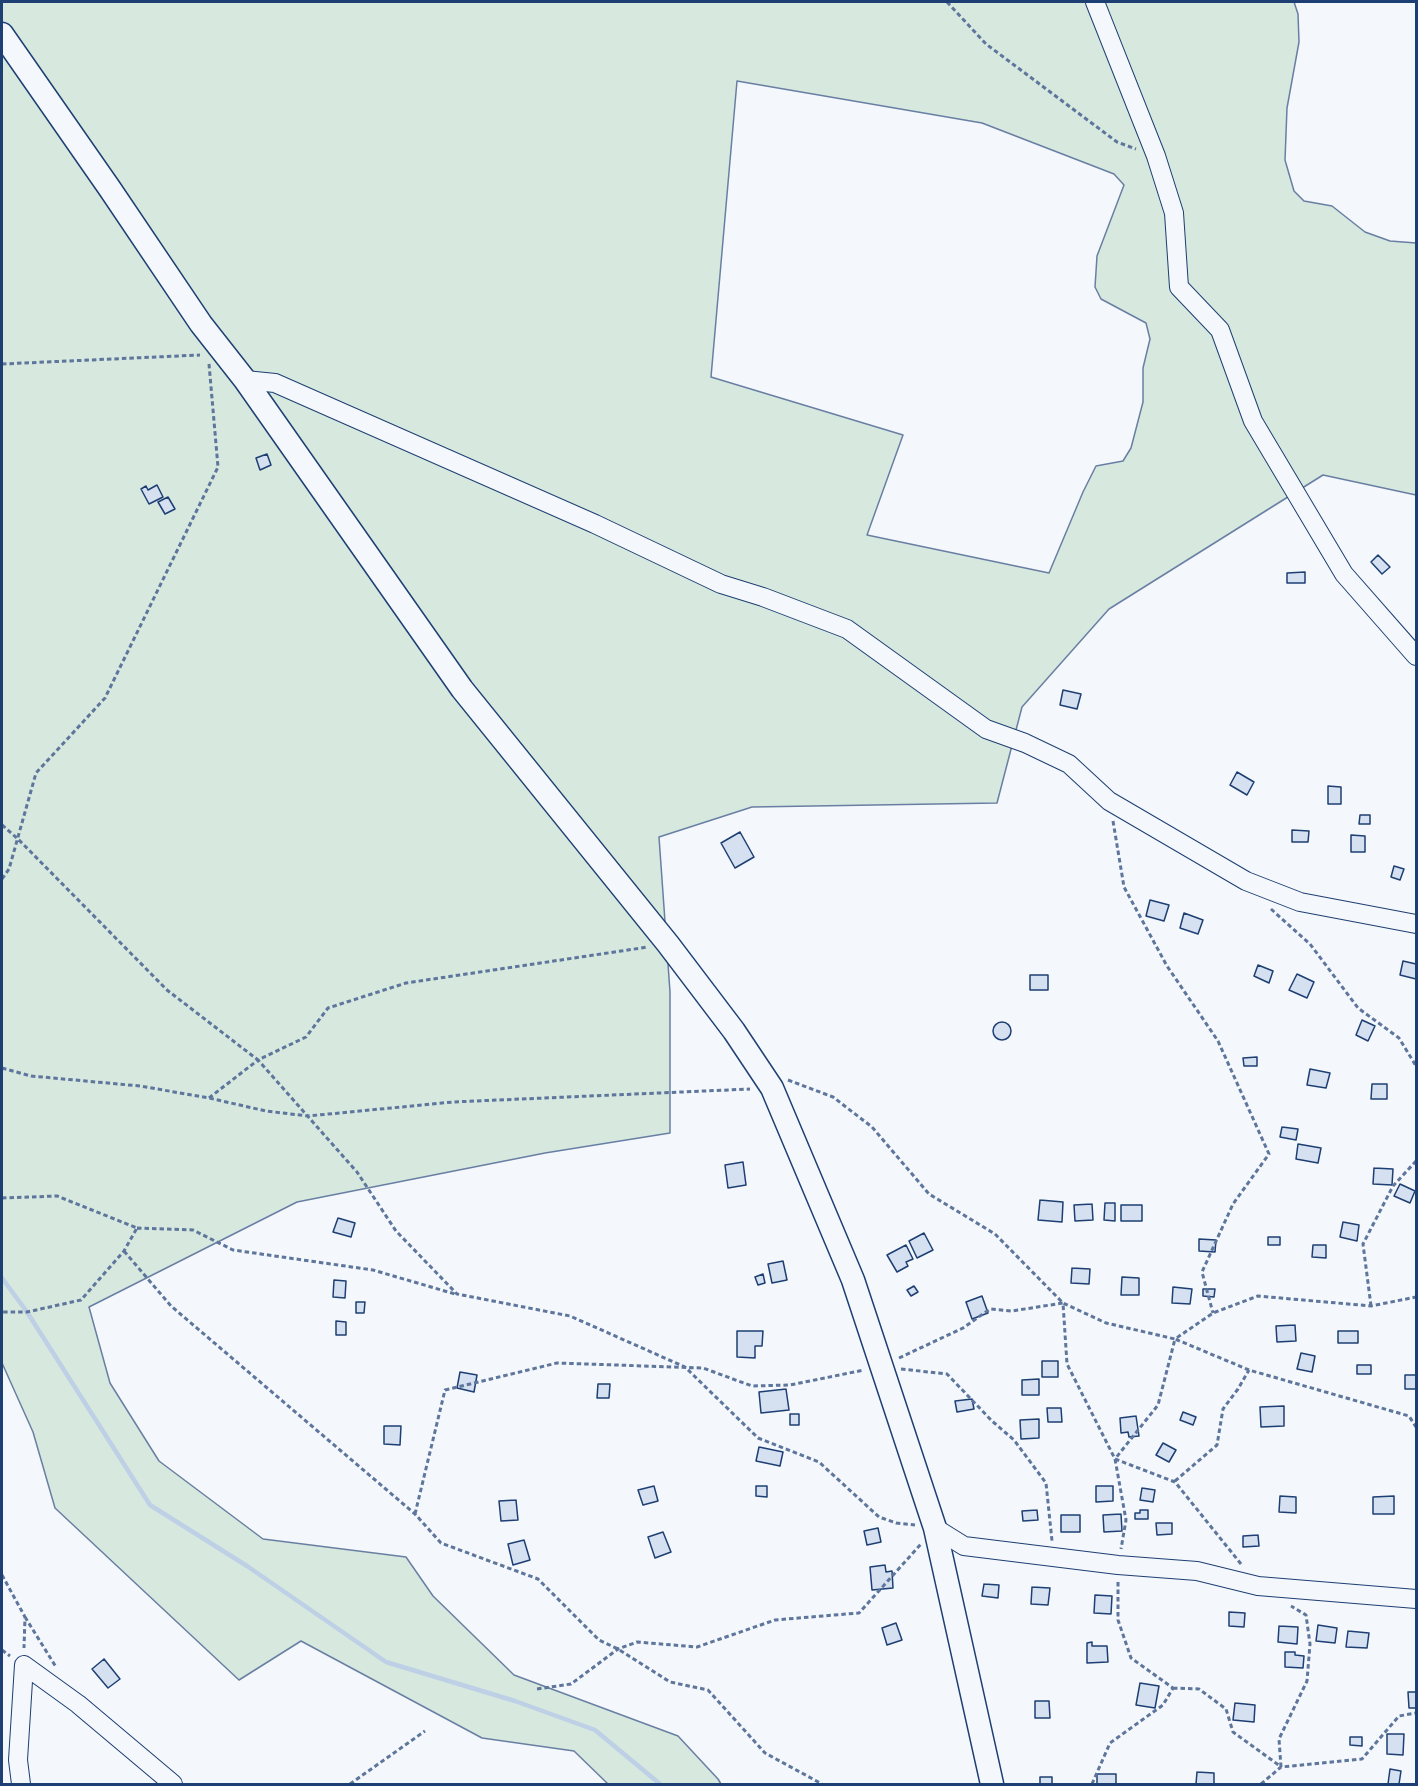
<!DOCTYPE html>
<html>
<head>
<meta charset="utf-8">
<style>
	body { margin:0 }
	#map { position:relative; width:1418px; height:1786px; overflow:hidden; background:#f4f7fb; font-family:Spectral,serif }
	canvas { display:block }
	.frame { position:absolute; inset:0; border:3px solid #1d3f73; pointer-events:none }
</style>
</head>
<body>
<div id="map">
<canvas width="1418" height="1786"></canvas>
<div class="frame"></div>
</div>
<script>
const context = document.querySelector('canvas').getContext('2d');
context.lineJoin = 'round';
function fill(path, color) { context.fillStyle = color; context.fill(path, 'evenodd'); }
const shape = rows => new Path2D(rows.map(r => 'M' + r).join(''));
function trace(path, color, width, dash) { context.strokeStyle = color; context.lineWidth = width; context.lineCap = dash ? 'butt' : 'round'; context.setLineDash(dash || []); context.stroke(path); }
const green = shape([
	[2,2,1294,2,1298,14,1299,42,1287,108,1285,160,1294,191,1304,201,1332,206,1365,232,1390,241,1416,243,1416,495,1323,475,1109,609,1022,707,997,803,752,807,659,837,670,992,670,1133,545,1153,297,1202,89,1307,110,1383,159,1461,263,1539,406,1557,433,1596,514,1675,678,1736,718,1779,721,1784,608,1784,574,1751,482,1738,301,1641,239,1680,55,1508,33,1432,2,1363,2,2],
	[737,81,982,123,1114,174,1124,185,1097,256,1095,287,1101,299,1146,323,1150,339,1143,368,1143,402,1131,448,1123,461,1096,466,1083,492,1049,573,867,535,903,435,711,377,737,81]
]);
fill(green, '#d7e8df');
trace(green, '#687fa3', 1.5);
trace(shape([
	[2,1278,27,1312,150,1505,247,1566,386,1662,515,1701,595,1730,660,1784]
]), '#bed0e5', 4.5);
const building = shape([
	[267,454,271,465,260,470,256,458,267,454],
	[157,485,163,497,149,504,141,489,146,486,148,490,157,485],
	[168,497,175,509,165,514,158,502,168,497],
	[1378,555,1390,567,1382,574,1371,562,1378,555],
	[1305,572,1305,583,1287,583,1287,573,1305,572],
	[1063,690,1081,694,1077,709,1060,705,1063,690],
	[1237,772,1254,782,1247,795,1230,785,1237,772],
	[1328,786,1341,787,1341,804,1328,804,1328,786],
	[1360,815,1370,815,1370,824,1359,824,1360,815],
	[1292,830,1309,831,1308,842,1292,842,1292,830],
	[740,832,754,857,735,868,721,843,740,832],
	[1351,835,1365,836,1365,852,1351,852,1351,835],
	[1394,866,1404,869,1400,880,1391,877,1394,866],
	[1150,900,1169,905,1164,921,1146,916,1150,900],
	[1184,913,1203,920,1198,934,1180,928,1184,913],
	[1403,961,1416,964,1416,979,1400,975,1403,961],
	[1258,965,1273,971,1269,983,1254,976,1258,965],
	[1297,974,1314,982,1307,998,1289,990,1297,974],
	[1030,975,1048,975,1048,990,1030,990,1030,975],
	[1362,1020,1375,1026,1368,1041,1356,1035,1362,1020],
	'993 1031a9 9 0 1 1 18 0a9 9 0 1 1-18 0Z',
	[1257,1057,1257,1066,1244,1066,1243,1058,1257,1057],
	[1310,1069,1330,1073,1326,1088,1307,1085,1310,1069],
	[1372,1084,1387,1084,1387,1099,1371,1099,1372,1084],
	[1282,1127,1298,1129,1296,1140,1280,1137,1282,1127],
	[1298,1144,1321,1148,1318,1163,1296,1159,1298,1144],
	[743,1162,746,1185,728,1188,725,1165,743,1162],
	[1374,1168,1393,1169,1392,1185,1373,1184,1374,1168],
	[1400,1184,1415,1191,1410,1203,1394,1196,1400,1184],
	[1040,1200,1063,1202,1062,1222,1038,1220,1040,1200],
	[1105,1203,1115,1203,1115,1221,1104,1220,1105,1203],
	[1092,1204,1093,1220,1075,1221,1074,1205,1092,1204],
	[1121,1205,1142,1205,1142,1221,1121,1221,1121,1205],
	[338,1218,355,1223,351,1237,333,1232,338,1218],
	[1343,1222,1359,1225,1357,1241,1340,1237,1343,1222],
	[924,1233,933,1250,917,1258,909,1241,924,1233],
	[1268,1237,1280,1237,1280,1245,1268,1245,1268,1237],
	[1199,1239,1216,1240,1215,1252,1199,1251,1199,1239],
	[906,1245,913,1259,906,1262,908,1266,897,1272,887,1255,906,1245],
	[1313,1245,1326,1245,1326,1258,1312,1257,1313,1245],
	[783,1261,787,1280,772,1283,768,1264,783,1261],
	[1072,1268,1090,1269,1089,1284,1071,1283,1072,1268],
	[763,1274,765,1283,758,1285,755,1277,763,1274],
	[1122,1277,1139,1278,1139,1295,1121,1295,1122,1277],
	[334,1280,346,1281,345,1298,333,1297,334,1280],
	[914,1286,918,1292,911,1296,907,1290,914,1286],
	[1173,1287,1192,1289,1190,1304,1172,1303,1173,1287],
	[1203,1289,1215,1289,1214,1297,1203,1296,1203,1289],
	[982,1296,988,1313,972,1319,966,1302,982,1296],
	[356,1302,365,1302,364,1313,356,1313,356,1302],
	[336,1321,346,1322,346,1335,336,1335,336,1321],
	[1295,1325,1296,1341,1277,1342,1276,1326,1295,1325],
	[737,1331,763,1331,762,1346,755,1346,755,1358,737,1357,737,1331],
	[1338,1331,1358,1331,1358,1343,1338,1343,1338,1331],
	[1301,1353,1315,1356,1312,1372,1297,1369,1301,1353],
	[1042,1361,1058,1361,1058,1377,1042,1377,1042,1361],
	[1357,1365,1371,1365,1371,1374,1357,1374,1357,1365],
	[460,1372,477,1375,474,1392,457,1388,460,1372],
	[1405,1375,1416,1375,1416,1389,1405,1389,1405,1375],
	[1039,1379,1039,1395,1022,1395,1022,1380,1039,1379],
	[598,1384,610,1384,609,1398,597,1398,598,1384],
	[786,1389,789,1410,761,1413,759,1392,786,1389],
	[972,1399,974,1409,957,1412,955,1401,972,1399],
	[1284,1406,1284,1426,1261,1427,1260,1407,1284,1406],
	[1047,1408,1061,1408,1062,1422,1048,1422,1047,1408],
	[1183,1412,1196,1417,1193,1425,1180,1420,1183,1412],
	[790,1414,799,1414,799,1425,790,1425,790,1414],
	[1136,1416,1139,1436,1129,1437,1128,1432,1121,1433,1120,1418,1136,1416],
	[1039,1419,1039,1438,1021,1439,1020,1420,1039,1419],
	[384,1426,401,1426,400,1445,384,1444,384,1426],
	[1163,1443,1176,1450,1169,1462,1156,1455,1163,1443],
	[759,1447,783,1452,780,1466,756,1461,759,1447],
	[654,1486,658,1501,643,1505,638,1490,654,1486],
	[756,1486,767,1486,767,1497,756,1496,756,1486],
	[1096,1486,1113,1486,1113,1501,1096,1502,1096,1486],
	[1142,1488,1155,1490,1153,1502,1140,1500,1142,1488],
	[1280,1496,1296,1497,1296,1513,1279,1512,1280,1496],
	[1394,1496,1394,1514,1373,1514,1373,1497,1394,1496],
	[516,1500,518,1520,501,1521,499,1501,516,1500],
	[1037,1510,1038,1520,1023,1521,1022,1511,1037,1510],
	[1140,1510,1148,1510,1148,1519,1135,1519,1135,1513,1140,1513,1140,1510],
	[1121,1514,1122,1531,1104,1532,1103,1515,1121,1514],
	[1061,1515,1080,1515,1080,1532,1061,1532,1061,1515],
	[1156,1523,1172,1523,1172,1534,1157,1535,1156,1523],
	[878,1528,881,1542,867,1545,864,1531,878,1528],
	[663,1532,671,1552,655,1558,648,1537,663,1532],
	[1258,1535,1259,1546,1243,1547,1243,1536,1258,1535],
	[524,1540,530,1560,513,1565,508,1544,524,1540],
	[885,1565,886,1572,892,1571,893,1588,872,1590,870,1567,885,1565],
	[984,1584,999,1585,998,1598,982,1596,984,1584],
	[1032,1587,1050,1588,1048,1605,1031,1604,1032,1587],
	[1095,1595,1112,1596,1111,1614,1094,1613,1095,1595],
	[1229,1612,1245,1613,1244,1627,1229,1626,1229,1612],
	[896,1623,902,1640,887,1645,882,1628,896,1623],
	[1318,1625,1337,1628,1335,1643,1316,1641,1318,1625],
	[1279,1626,1298,1627,1297,1644,1278,1642,1279,1626],
	[1348,1631,1369,1633,1367,1648,1346,1647,1348,1631],
	[1092,1642,1092,1646,1107,1646,1108,1662,1087,1663,1087,1643,1092,1642],
	[1285,1652,1295,1652,1295,1655,1304,1656,1303,1668,1285,1667,1285,1652],
	[104,1659,120,1679,108,1688,92,1669,104,1659],
	[1140,1683,1159,1686,1155,1708,1136,1705,1140,1683],
	[1408,1692,1416,1692,1416,1708,1409,1708,1408,1692],
	[1035,1701,1049,1701,1050,1718,1035,1718,1035,1701],
	[1235,1703,1255,1705,1254,1722,1233,1720,1235,1703],
	[1387,1734,1404,1734,1403,1755,1387,1754,1387,1734],
	[1350,1737,1362,1737,1362,1746,1350,1745,1350,1737],
	[1390,1769,1401,1771,1399,1784,1388,1784,1390,1769],
	[1197,1772,1214,1773,1214,1784,1196,1784,1197,1772],
	[1097,1774,1116,1774,1116,1784,1097,1784,1097,1774],
	[1040,1777,1052,1777,1052,1784,1040,1784,1040,1777]
]);
fill(building, '#d5e0f0');
trace(building, '#1d3f73', 1.5);
const minor = shape([
	[1095,2,1156,156,1174,213,1179,287,1220,330,1253,421,1344,574,1416,656],
	[245,380,275,383,595,524,721,584,763,597,847,629,986,729,1025,743,1069,764,1109,801,1246,881,1300,902,1416,924],
	[935,1528,964,1546,1118,1565,1197,1571,1258,1586,1416,1599],
	[24,1665,78,1704,173,1784],
	[21,1784,18,1760,24,1665]
]);
const major = shape([
	[2,34,110,189,201,324,245,380,462,689,668,944,734,1031,772,1088,853,1280,935,1528,992,1784]
]);
trace(minor, '#1d3f73', 20);
trace(major, '#1d3f73', 25);
trace(shape([
	[947,2,986,44,1117,142,1136,149],
	[2,364,200,355],
	[1113,821,1124,887,1167,966,1218,1041,1269,1154,1233,1204,1202,1272,1213,1313],
	[2,825,18,839,167,990,258,1060,306,1037,328,1008,406,983,648,947],
	[2,879,9,869,36,773,105,698,218,467,209,364],
	[1271,909,1310,944,1358,1008,1399,1038,1416,1066],
	[2,1068,31,1076,140,1086,209,1098,266,1111,308,1116,453,1102,750,1089],
	[788,1080,833,1097,872,1127,929,1194,995,1234,1063,1303,1106,1323,1175,1339,1213,1313,1258,1296,1371,1306,1416,1297],
	[209,1098,258,1060,357,1172,396,1231,457,1294,570,1316,685,1367,758,1438,819,1462,879,1517,896,1523,915,1525],
	[2,1198,57,1196,137,1228,124,1251,81,1300,27,1312,2,1312],
	[137,1228,193,1230,233,1250,373,1270,455,1294],
	[124,1251,171,1306,415,1514,441,1543,538,1579,599,1640,618,1649,670,1682,708,1690,765,1753,822,1784],
	[1371,1306,1363,1244,1393,1186,1416,1161],
	[899,1358,963,1328,990,1309,1012,1311,1063,1303,1067,1364,1115,1459,1126,1520,1121,1549],
	[901,1369,947,1374,992,1421,1014,1440,1046,1483,1052,1541],
	[1175,1481,1217,1445,1223,1409,1238,1389,1249,1370],
	[415,1514,445,1390,557,1363,703,1368,752,1386,790,1385,864,1370],
	[1241,1564,1175,1482,1115,1459,1158,1405,1175,1339,1249,1370,1409,1416,1416,1427],
	[2,1575,25,1617,24,1648],
	[25,1617,56,1667],
	[2,1650,10,1656],
	[1173,1688,1199,1689,1226,1709,1233,1732,1280,1766],
	[537,1689,571,1684,618,1649,637,1642,697,1647,775,1620,859,1613,921,1544],
	[1281,1767,1279,1739,1307,1681,1310,1644,1306,1615,1291,1606],
	[350,1784,425,1731],
	[1092,1784,1110,1743,1163,1705,1173,1688,1131,1658,1118,1620,1118,1579],
	[1261,1784,1281,1767,1362,1759,1399,1716,1416,1713]
]), '#5e769c', 3, [4.5, 3]);
trace(minor, '#f4f7fb', 18);
trace(major, '#f4f7fb', 22);
</script>
</body>
</html>
